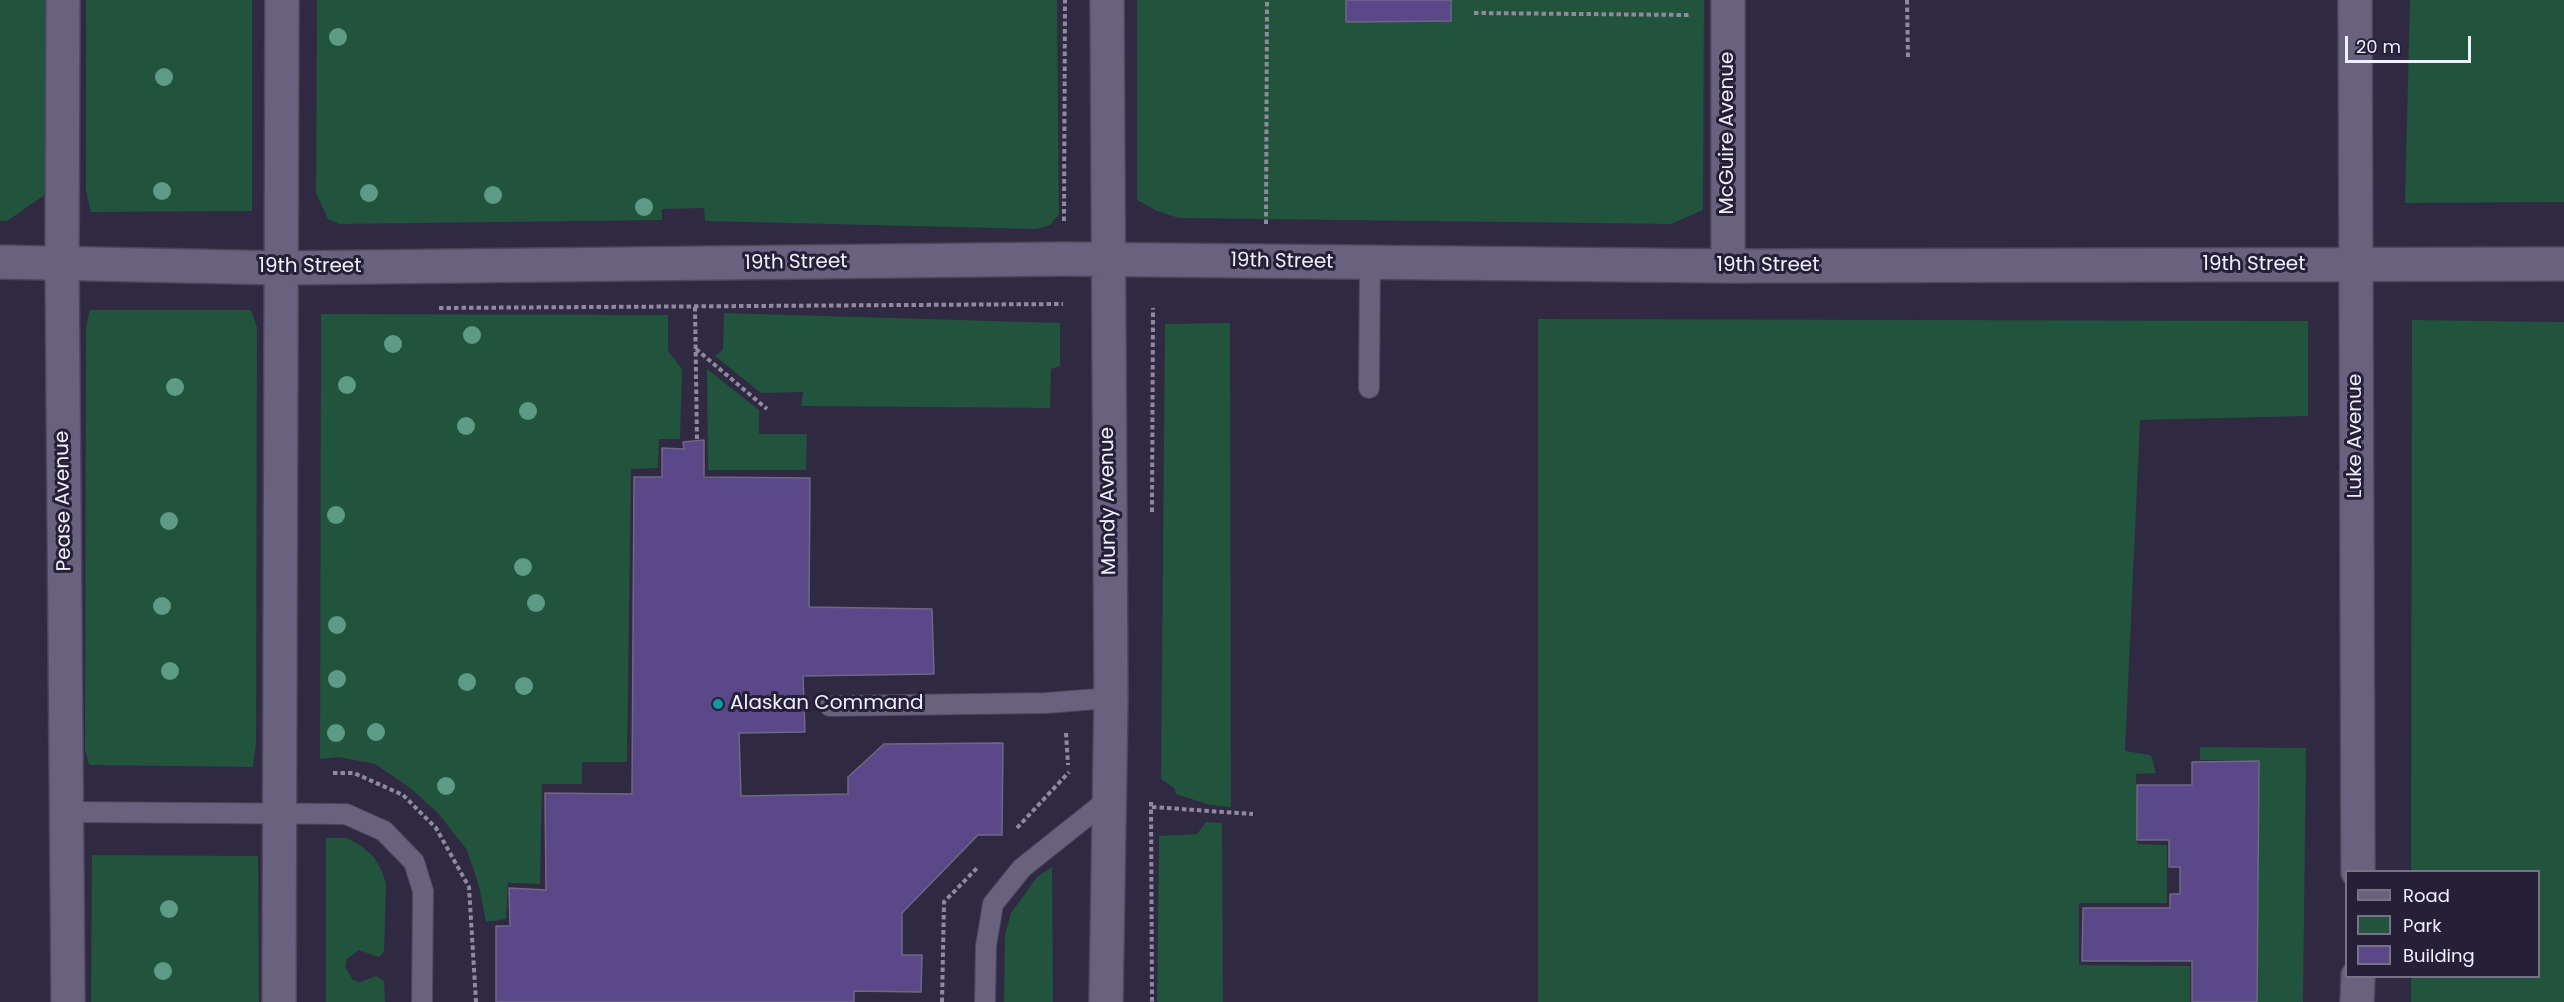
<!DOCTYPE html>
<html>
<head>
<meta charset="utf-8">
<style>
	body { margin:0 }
	#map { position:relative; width:2564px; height:1002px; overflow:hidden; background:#2f2942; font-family:Poppins,sans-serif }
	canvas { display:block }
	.legend { position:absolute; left:2345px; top:870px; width:195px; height:108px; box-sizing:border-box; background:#251f37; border:2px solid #777286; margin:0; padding:8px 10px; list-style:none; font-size:18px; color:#f2effd }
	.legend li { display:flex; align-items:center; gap:12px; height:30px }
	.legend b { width:30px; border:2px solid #777286 }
	.scale { position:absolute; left:2345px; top:36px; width:126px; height:27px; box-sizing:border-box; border:3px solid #f2effd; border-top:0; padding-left:8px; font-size:18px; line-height:21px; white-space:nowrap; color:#f2effd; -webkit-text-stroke:4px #251f37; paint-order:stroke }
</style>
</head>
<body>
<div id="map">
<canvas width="2564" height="1002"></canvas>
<ul class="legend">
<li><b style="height:8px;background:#68627e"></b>Road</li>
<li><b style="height:16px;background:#22533c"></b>Park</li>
<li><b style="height:16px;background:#5b4889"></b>Building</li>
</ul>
<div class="scale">20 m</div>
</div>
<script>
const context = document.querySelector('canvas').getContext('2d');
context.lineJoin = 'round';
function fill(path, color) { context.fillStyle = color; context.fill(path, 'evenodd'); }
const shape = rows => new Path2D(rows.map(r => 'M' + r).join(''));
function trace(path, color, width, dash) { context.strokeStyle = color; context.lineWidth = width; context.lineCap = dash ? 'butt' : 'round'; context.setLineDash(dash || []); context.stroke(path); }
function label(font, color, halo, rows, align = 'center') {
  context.font = font + ' Poppins,sans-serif'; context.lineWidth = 6; context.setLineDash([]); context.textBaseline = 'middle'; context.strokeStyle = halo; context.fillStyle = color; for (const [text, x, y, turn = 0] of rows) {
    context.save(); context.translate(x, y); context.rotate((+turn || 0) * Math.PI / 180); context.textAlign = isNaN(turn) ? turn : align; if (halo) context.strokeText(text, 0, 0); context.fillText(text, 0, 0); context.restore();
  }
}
fill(shape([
	[0,0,45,0,46,194,7,221,0,221],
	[86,0,252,0,252,211,91,212,86,191],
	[317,0,1057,0,1059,214,1050,225,1036,229,705,221,704,208,662,209,662,220,339,224,328,219,316,193],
	[1137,0,1346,0,1346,22,1451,21,1451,0,1704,0,1703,210,1671,224,1179,218,1157,211,1137,200],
	[2410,0,2564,0,2564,202,2405,203],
	[90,310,251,310,257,327,256,742,253,767,89,765,85,750,86,327],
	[724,313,1060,323,1060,366,1051,369,1050,408,801,406,803,392,761,393,715,356,723,350],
	[321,314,668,315,668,351,682,369,680,439,659,439,658,468,631,469,627,762,582,762,582,784,542,784,540,884,508,883,506,919,486,922,479,886,467,850,438,813,409,787,375,764,339,757,320,759],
	[1538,319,2308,321,2308,416,2140,420,2125,751,2151,755,2156,773,2136,774,2137,844,2167,845,2167,903,2079,903,2079,965,2190,966,2190,1002,1538,1002],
	[2412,320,2564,322,2564,1002,2411,1002,2411,977,2538,976,2538,872,2411,871],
	[1230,323,1231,807,1210,805,1176,794,1174,788,1161,779,1165,324],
	[707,369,759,410,759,434,807,434,806,470,708,470],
	[2200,747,2306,748,2303,1002,2257,1002,2259,761,2200,760],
	[1206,822,1222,823,1223,1002,1157,1002,1159,836,1197,834],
	[326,838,347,838,360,845,373,856,381,869,386,884,384,952,379,957,359,950,347,959,345,967,353,980,360,982,376,976,384,981,385,1002,326,1002],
	[92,855,258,856,259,1002,91,1002],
	[1052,867,1053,1002,1004,1002,1005,935,1011,913,1037,877]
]), '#22533c');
const building = shape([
	[1346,0,1451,0,1451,21,1346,22,1346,0],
	[704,440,704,477,810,478,809,607,932,609,934,674,803,676,805,732,739,733,741,796,848,794,848,777,884,744,1003,743,1002,835,978,835,902,913,902,955,922,955,921,992,854,991,854,1002,496,1002,496,926,510,926,509,888,546,890,545,793,632,794,634,477,662,477,662,448,684,449,683,442,704,440],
	[2259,761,2257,1002,2192,1002,2192,961,2082,961,2083,908,2170,908,2170,894,2180,894,2180,867,2169,867,2169,840,2137,840,2137,785,2192,785,2192,762,2259,761]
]);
fill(building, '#5b4889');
trace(building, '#6f6885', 1.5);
const lane = shape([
	[1369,388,1370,262],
	[830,706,1045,703,1111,698],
	[68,812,346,814,384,831,414,862,423,891,422,1002],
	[985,1002,986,946,993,904,1022,868,1110,798]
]);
const street = shape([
	[63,0,62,261,68,1002],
	[2355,0,2358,872],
	[0,262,282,268,1063,259,1728,266,2564,264],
	[1728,266,1728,0],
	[279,1002,282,0],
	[1106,1002,1111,698,1107,0],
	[2357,1002,2358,976]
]);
trace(lane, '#4c465b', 22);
trace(street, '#4c465b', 36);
trace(shape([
	[1907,0,1908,57],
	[1474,13,1689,15],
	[1064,221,1065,0],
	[1266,224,1267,0],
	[695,307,697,441],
	[439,308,1063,304],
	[696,349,767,409],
	[1152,512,1153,308],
	[1066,733,1068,765],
	[333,773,354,773,403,795,436,828,469,887,476,1002],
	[1151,802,1152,1002],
	[1152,807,1253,814],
	[1017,828,1069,772],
	[942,1002,944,902,978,867]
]), '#8f8a9e', 4, [4.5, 3]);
trace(lane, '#68627e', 20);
trace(street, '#68627e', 33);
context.fillStyle = '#5d9b87';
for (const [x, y] of [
	[338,37],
	[164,77],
	[162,191],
	[369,193],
	[493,195],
	[644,207],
	[472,335],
	[393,344],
	[347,385],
	[175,387],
	[528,411],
	[466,426],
	[336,515],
	[169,521],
	[523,567],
	[536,603],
	[162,606],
	[337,625],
	[170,671],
	[337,679],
	[467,682],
	[524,686],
	[376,732],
	[336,733],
	[446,786],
	[169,909],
	[163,971]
]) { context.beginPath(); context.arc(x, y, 9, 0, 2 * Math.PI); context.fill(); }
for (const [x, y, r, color] of [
	[718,704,6,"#0f9aa8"]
]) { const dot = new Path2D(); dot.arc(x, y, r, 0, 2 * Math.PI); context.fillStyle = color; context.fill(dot); trace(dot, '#251f37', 2); }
label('20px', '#f2effd', '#251f37', [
	["McGuire Avenue",1728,133,-90],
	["19th Street",1282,262,1],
	["19th Street",796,263,-1],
	["19th Street",2254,265],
	["19th Street",1768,266],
	["19th Street",310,267],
	["Luke Avenue",2356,436,-90],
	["Pease Avenue",64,501,-91],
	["Mundy Avenue",1109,501,-91]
]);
label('20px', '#f2effd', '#251f37', [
	["Alaskan Command",730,704]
], 'left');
</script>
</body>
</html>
